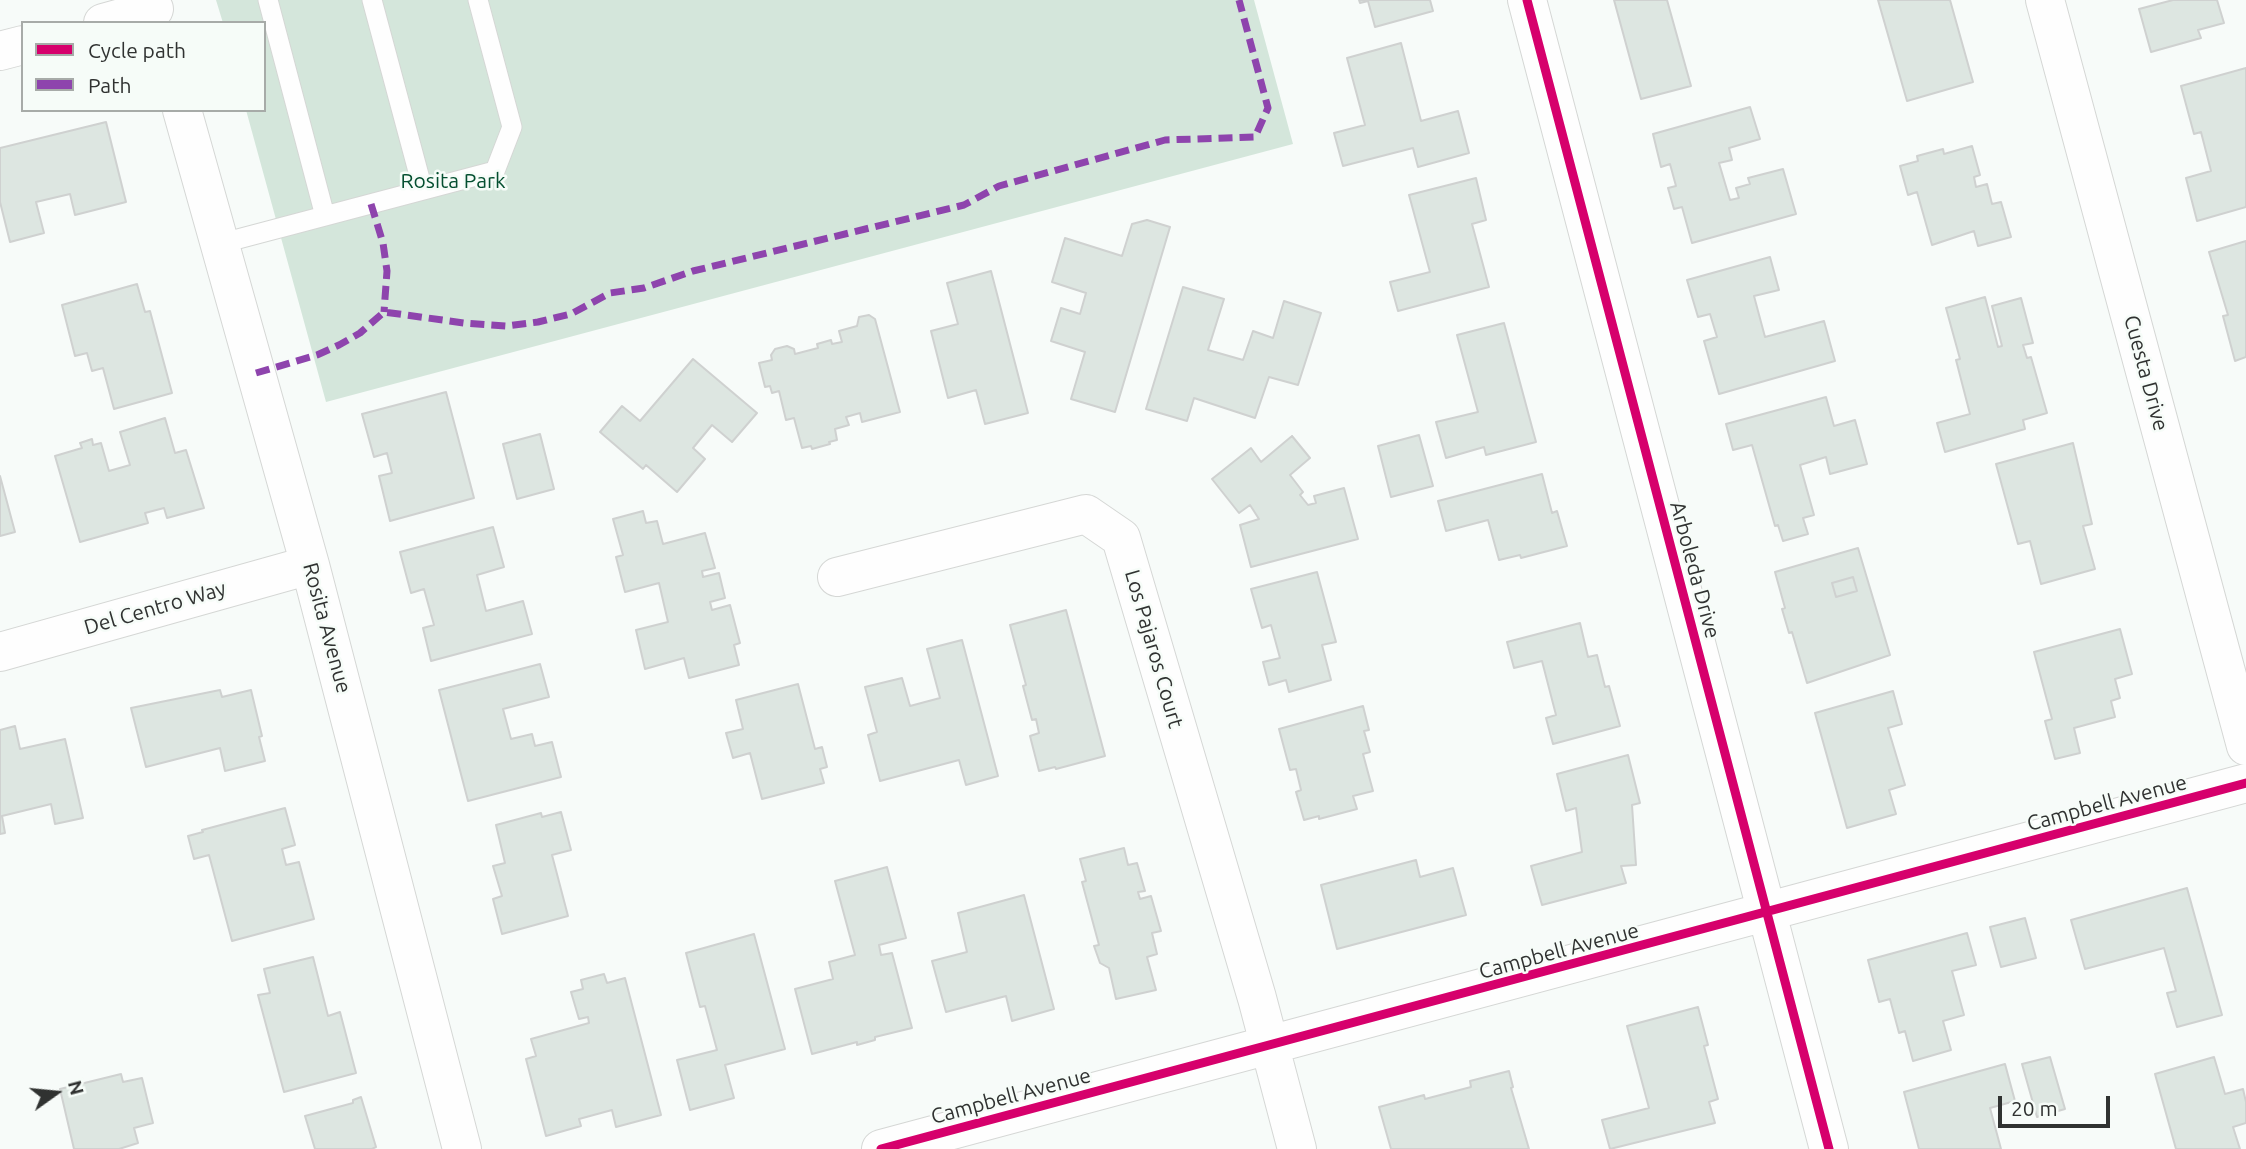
<!DOCTYPE html>
<html>
<head>
<meta charset="utf-8">
<style>
	body { margin:0 }
	#map { position:relative; width:2246px; height:1149px; overflow:hidden; background:#f7fbf9; font-family:Ubuntu,sans-serif }
	canvas { display:block }
	.legend { position:absolute; left:21px; top:21px; width:245px; height:91px; box-sizing:border-box; background:#f6fcf8; border:2px solid #a7aba8; margin:0; padding:9px 12px; list-style:none; font-size:21px; color:#303231 }
	.legend li { display:flex; align-items:center; gap:14px; height:35px }
	.legend b { width:35px; border:2px solid #a7aba8 }
	.north { position:absolute; left:21px; top:1058px; width:70px; height:70px; -webkit-text-stroke:5px #f6fcf8; paint-order:stroke; rotate:75deg; font-size:19px; font-weight:700; line-height:28px; text-align:center; color:#303231 }
	.north::after { content:''; display:block; margin:auto; width:24px; height:32px; background:#303231; clip-path:polygon(50% 0,100% 100%,50% 72%,0 100%) }
	.scale { position:absolute; left:1998px; top:1096px; width:112px; height:32px; box-sizing:border-box; border:4px solid #303231; border-top:0; padding-left:9px; font-size:21px; line-height:24px; white-space:nowrap; color:#303231; -webkit-text-stroke:5px #f6fcf8; paint-order:stroke }
</style>
</head>
<body>
<div id="map">
<canvas width="2246" height="1149"></canvas>
<ul class="legend">
<li><b style="height:9px;background:#d6006c"></b>Cycle path</li>
<li><b style="height:9px;background:#8e44ad"></b>Path</li>
</ul>
<div class="north">N</div>
<div class="scale">20 m</div>
</div>
<script>
const context = document.querySelector('canvas').getContext('2d');
context.lineJoin = 'round';
function fill(path, color) { context.fillStyle = color; context.fill(path, 'evenodd'); }
const shape = rows => new Path2D(rows.map(r => 'M' + r).join(''));
function trace(path, color, width, dash) { context.strokeStyle = color; context.lineWidth = width; context.lineCap = dash ? 'butt' : 'round'; context.setLineDash(dash || []); context.stroke(path); }
function label(font, color, halo, rows, align = 'center') {
  context.font = font + ' Ubuntu,sans-serif'; context.lineWidth = 5; context.setLineDash([]); context.textBaseline = 'middle'; context.strokeStyle = halo; context.fillStyle = color; for (const [text, x, y, turn = 0] of rows) {
    context.save(); context.translate(x, y); context.rotate((+turn || 0) * Math.PI / 180); context.textAlign = isNaN(turn) ? turn : align; if (halo) context.strokeText(text, 0, 0); context.fillText(text, 0, 0); context.restore();
  }
}
fill(shape([
	[216,0,1254,0,1293,144,326,402,246,110,264,110,264,23,223,23]
]), '#d4e6db');
const building = shape([
	[1359,0,1430,0,1433,11,1375,27,1368,1,1360,3,1359,0],
	[1614,0,1667,0,1691,86,1641,99,1614,0],
	[1878,0,1950,0,1973,82,1907,101,1878,0],
	[2173,0,2217,0,2224,23,2198,30,2201,38,2151,52,2139,9,2173,0],
	[1401,43,1421,121,1458,111,1469,153,1418,167,1413,148,1343,166,1334,133,1365,125,1347,58,1401,43],
	[2246,68,2246,207,2197,221,2186,178,2211,171,2201,132,2194,134,2181,86,2246,68],
	[1750,107,1760,139,1729,148,1732,160,1719,163,1730,200,1739,198,1736,188,1750,184,1748,178,1783,169,1796,214,1692,243,1682,207,1674,209,1668,188,1676,186,1670,164,1661,167,1653,134,1750,107],
	[106,122,126,202,75,215,70,194,36,202,44,233,10,242,0,202,0,148,106,122],
	[1972,146,1980,175,1974,177,1976,187,1987,184,1992,204,2001,202,2011,237,1978,246,1974,231,1932,245,1917,192,1908,195,1900,166,1918,161,1917,156,1943,149,1944,154,1972,146],
	[1476,178,1486,220,1472,224,1489,287,1398,311,1390,282,1430,272,1409,195,1476,178],
	[1147,220,1170,227,1115,412,1071,399,1085,352,1051,341,1061,308,1080,314,1086,293,1052,282,1065,238,1122,256,1132,224,1147,220],
	[2246,241,2246,357,2235,361,2223,316,2228,315,2209,252,2246,241],
	[1770,257,1779,290,1754,296,1765,337,1824,321,1835,361,1719,394,1704,341,1717,337,1710,314,1698,317,1687,280,1770,257],
	[991,271,1028,413,985,424,976,390,948,398,931,331,958,324,947,283,991,271],
	[137,284,145,312,150,311,172,393,114,409,103,368,92,371,87,353,75,356,62,305,137,284],
	[1183,287,1224,299,1208,350,1243,360,1253,331,1273,338,1284,301,1321,313,1298,385,1269,377,1255,418,1194,398,1187,421,1146,409,1183,287],
	[1985,297,1998,347,2002,346,1992,306,2021,298,2033,343,2023,345,2027,358,2031,357,2047,413,2023,420,2025,429,1945,452,1937,423,1970,414,1956,360,1960,359,1946,308,1985,297],
	[869,315,875,319,900,412,862,422,860,413,846,417,849,425,835,429,837,440,829,442,830,444,812,449,811,446,802,448,794,418,786,420,779,391,772,393,770,386,765,387,759,363,772,360,771,355,775,349,787,346,794,349,795,354,818,348,817,344,831,340,832,344,842,342,839,331,857,326,859,317,869,315],
	[1504,323,1536,442,1486,455,1484,447,1446,458,1436,422,1478,412,1457,335,1504,323],
	[693,359,757,413,732,442,712,425,693,448,705,459,677,492,646,465,643,469,600,432,622,406,640,421,693,359],
	[446,392,474,498,390,521,379,476,392,473,387,453,374,457,362,414,446,392],
	[1826,397,1834,426,1855,420,1867,464,1830,474,1826,457,1800,465,1814,515,1803,518,1808,534,1783,541,1778,525,1775,526,1752,445,1733,450,1726,424,1826,397],
	[165,418,175,453,186,450,204,508,167,518,164,508,145,513,148,523,80,542,55,456,82,448,80,443,92,439,93,445,101,443,109,471,130,465,120,432,165,418],
	[540,434,554,489,517,499,503,444,540,434],
	[1419,435,1433,486,1391,497,1378,446,1419,435],
	[1292,436,1310,458,1290,475,1303,492,1300,495,1308,505,1316,503,1314,496,1344,488,1358,539,1251,567,1240,525,1259,519,1250,505,1239,513,1212,479,1251,448,1261,462,1292,436],
	[2073,443,2092,524,2083,526,2095,569,2041,584,2030,541,2018,544,1996,464,2073,443],
	[1542,474,1552,513,1557,511,1567,546,1521,558,1520,555,1499,560,1488,520,1446,531,1438,501,1542,474],
	[0,476,15,532,0,536,0,476],
	[643,511,646,523,657,521,663,544,705,533,715,568,702,571,703,577,719,573,725,598,710,602,712,610,730,605,740,643,734,645,739,665,689,678,684,658,645,669,636,630,668,622,659,583,625,592,616,557,623,555,613,519,643,511],
	[493,527,504,567,477,575,486,611,523,601,532,634,431,661,423,628,434,625,424,589,411,593,400,552,493,527],
	[1858,548,1890,655,1807,683,1792,632,1789,633,1782,609,1785,608,1775,572,1858,548],
	[1853,577,1857,591,1836,597,1832,583,1853,577],
	[1317,572,1336,642,1322,645,1331,680,1289,692,1286,680,1269,685,1263,662,1280,658,1271,625,1262,628,1251,589,1317,572],
	[1853,577,1857,591,1836,597,1832,583,1853,577],
	[1066,610,1105,756,1056,769,1055,767,1039,771,1030,736,1039,733,1036,719,1032,720,1023,686,1026,685,1010,625,1066,610],
	[1580,623,1588,657,1597,655,1605,687,1609,686,1620,726,1553,744,1546,718,1556,715,1542,661,1514,668,1507,642,1580,623],
	[2120,629,2132,674,2115,679,2120,698,2111,701,2115,717,2074,728,2080,753,2055,759,2045,721,2052,719,2034,652,2120,629],
	[962,640,998,776,966,785,959,760,880,781,868,735,877,732,865,687,902,678,910,706,940,698,927,649,962,640],
	[540,664,549,697,503,709,511,739,532,734,535,746,552,742,561,777,468,801,439,690,540,664],
	[798,684,815,749,822,747,827,767,820,769,824,783,762,799,750,753,733,758,726,733,743,729,736,700,798,684],
	[220,690,222,697,251,690,262,736,259,737,265,761,225,771,220,748,146,767,131,708,220,690],
	[1893,691,1902,724,1888,728,1905,785,1889,790,1896,814,1847,828,1815,713,1893,691],
	[1363,706,1369,730,1364,731,1370,752,1363,754,1373,791,1353,796,1357,809,1319,819,1319,816,1304,820,1296,792,1301,790,1296,769,1290,770,1279,729,1363,706],
	[15,726,20,749,65,739,83,818,55,824,51,804,2,816,5,833,0,834,0,730,15,726],
	[1628,755,1640,803,1632,805,1636,865,1621,866,1626,883,1542,905,1531,866,1582,852,1576,808,1566,811,1557,774,1628,755],
	[285,808,295,845,282,849,286,865,299,862,314,919,232,941,209,855,194,859,188,836,203,832,202,830,285,808],
	[561,812,571,850,552,855,568,916,502,934,493,899,502,896,493,866,505,863,496,825,541,813,542,817,561,812],
	[1124,848,1128,865,1137,863,1145,891,1138,892,1140,899,1151,896,1161,931,1152,933,1157,954,1147,957,1156,990,1116,999,1109,968,1100,963,1094,946,1099,945,1082,882,1086,881,1080,859,1124,848],
	[1416,860,1420,877,1453,868,1466,915,1337,949,1321,885,1416,860],
	[887,867,906,938,879,945,881,955,892,953,912,1028,875,1037,875,1040,857,1045,857,1042,812,1054,795,989,833,979,829,962,855,955,835,881,887,867],
	[2187,888,2222,1015,2177,1027,2167,993,2176,991,2164,948,2085,969,2071,920,2187,888],
	[1024,895,1054,1009,1012,1021,1006,996,946,1012,932,961,967,952,958,913,1024,895],
	[2025,918,2036,958,2001,967,1990,927,2025,918],
	[1967,933,1976,965,1952,971,1964,1015,1943,1021,1951,1050,1913,1061,1905,1031,1899,1033,1890,999,1879,1002,1868,960,1967,933],
	[754,934,785,1049,725,1065,734,1098,690,1110,677,1060,717,1050,705,1006,700,1007,686,953,754,934],
	[313,957,328,1016,340,1012,356,1073,284,1092,258,995,270,993,264,969,313,957],
	[604,974,607,983,625,978,661,1115,616,1127,612,1110,579,1119,581,1126,546,1136,526,1059,536,1056,531,1039,589,1023,588,1017,579,1019,571,992,583,989,581,980,604,974],
	[1698,1007,1708,1045,1704,1046,1718,1099,1709,1102,1715,1123,1610,1149,1602,1120,1649,1108,1627,1026,1698,1007],
	[2050,1057,2065,1109,2037,1117,2022,1064,2050,1057],
	[2214,1057,2225,1094,2243,1089,2246,1102,2246,1123,2233,1127,2240,1149,2176,1149,2155,1074,2214,1057],
	[2005,1064,2015,1101,1990,1108,2001,1149,1919,1149,1904,1092,2005,1064],
	[1509,1071,1513,1087,1511,1088,1529,1149,1391,1149,1379,1107,1424,1095,1425,1099,1471,1087,1470,1081,1509,1071],
	[121,1074,123,1082,142,1078,153,1123,134,1128,138,1143,119,1149,74,1149,60,1089,121,1074],
	[361,1097,376,1147,372,1149,315,1149,305,1116,353,1103,353,1100,361,1097]
]);
fill(building, '#dde6e1');
trace(building, '#cfd1d0', 2);
const service = shape([
	[268,0,325,216],
	[372,0,423,190],
	[219,244,495,171,512,127,478,0]
]);
const minor = shape([
	[1527,0,1829,1149],
	[103,23,154,9],
	[0,51,23,45],
	[182,110,310,565,462,1149],
	[837,577,1086,514,1121,538,1257,998,1297,1149],
	[0,652,310,565],
	[881,1149,2246,783]
]);
const tertiary = shape([
	[2045,0,2246,746]
]);
trace(service, '#d5d7d5', 21);
trace(minor, '#d5d7d5', 40);
trace(tertiary, '#d5d7d5', 40);
trace(service, '#fefefe', 19);
trace(minor, '#fefefe', 38);
trace(tertiary, '#fefefe', 38);
trace(shape([
	[371,204,383,243,387,271,384,312],
	[256,373,317,355,339,345,360,333,384,312,464,323,506,326,538,322,571,314,610,293,644,288,693,271,964,205,999,186,1165,140,1255,137,1268,108,1239,0]
]), '#8e44ad', 7, [14, 7]);
trace(shape([
	[1527,0,1829,1149],
	[881,1149,2246,783]
]), '#d6006c', 9);
label('21px', '#044f30', '#f6fcf8', [
	["Rosita Park",453,181]
]);
label('21px', '#303231', '#f6fcf8', [
	["Cuesta Drive",2146,373,75],
	["Arboleda Drive",1695,570,75],
	["Del Centro Way",155,608,-16],
	["Rosita Avenue",327,628,75],
	["Los Pajaros Court",1154,649,74],
	["Campbell Avenue",2107,803,-15],
	["Campbell Avenue",1559,951,-15],
	["Campbell Avenue",1011,1096,-15]
]);
</script>
</body>
</html>
